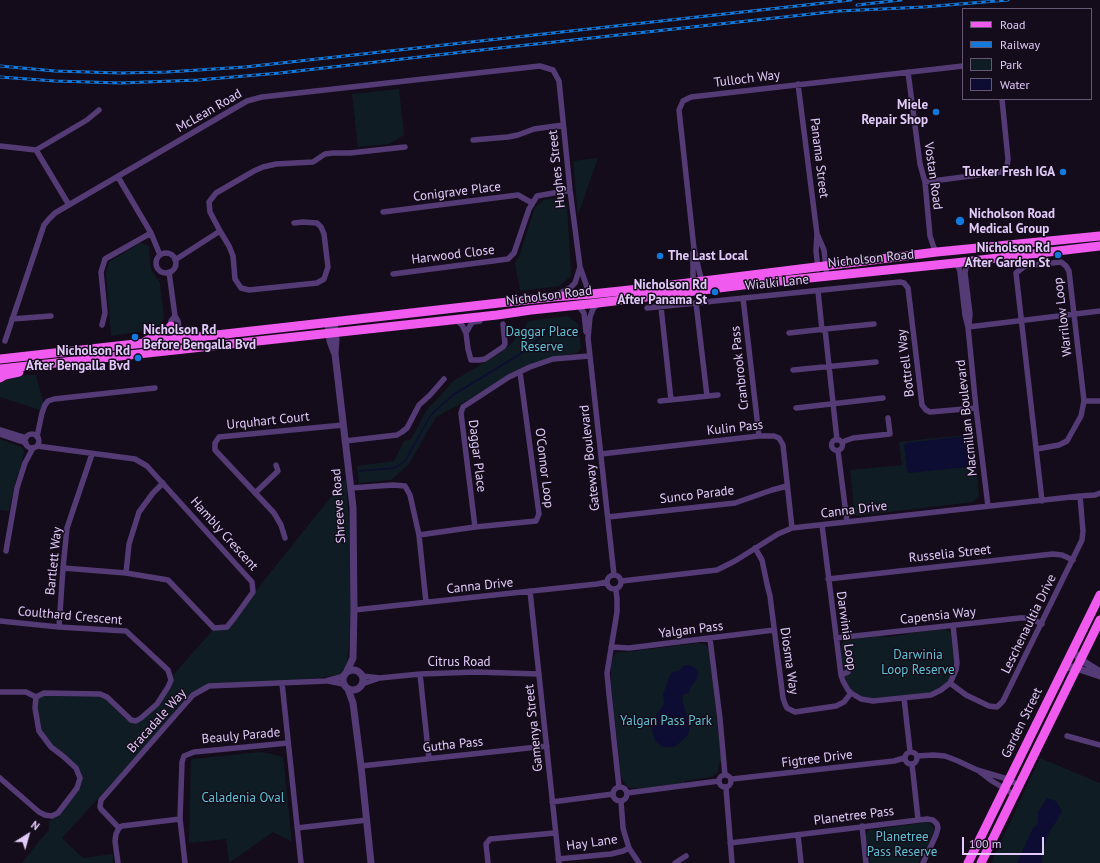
<!DOCTYPE html>
<html>
<head>
<meta charset="utf-8">
<style>
	body { margin:0 }
	#map { position:relative; width:1100px; height:863px; overflow:hidden; background:#140c1a; font-family:"PT Sans",sans-serif }
	canvas { display:block }
	.legend { position:absolute; left:962px; top:8px; width:130px; height:92px; box-sizing:border-box; background:#140c1a; border:1px solid #665874; margin:0; padding:5px 7px; list-style:none; font-size:12px; color:#e2cafa }
	.legend li { display:flex; align-items:center; gap:8px; height:20px }
	.legend b { width:20px; border:1px solid #665874 }
	.north { position:absolute; left:8px; top:815px; width:40px; height:40px; -webkit-text-stroke:3px #140c1a; paint-order:stroke; rotate:37deg; font-size:11px; font-weight:700; line-height:16px; text-align:center; color:#e2cafa }
	.north::after { content:''; display:block; margin:auto; width:14px; height:18px; background:#e2cafa; clip-path:polygon(50% 0,100% 100%,50% 72%,0 100%) }
	.scale { position:absolute; left:962px; top:837px; width:82px; height:18px; box-sizing:border-box; border:2px solid #e2cafa; border-top:0; padding-left:5px; font-size:12px; line-height:14px; white-space:nowrap; color:#e2cafa; -webkit-text-stroke:3px #140c1a; paint-order:stroke }
</style>
</head>
<body>
<div id="map">
<canvas width="1100" height="863"></canvas>
<ul class="legend">
<li><b style="height:5px;background:#f15aee"></b>Road</li>
<li><b style="height:5px;background:#137add"></b>Railway</li>
<li><b style="height:11px;background:#101c23"></b>Park</li>
<li><b style="height:11px;background:#0d0c33"></b>Water</li>
</ul>
<div class="north">N</div>
<div class="scale">100 m</div>
</div>
<script>
const context = document.querySelector('canvas').getContext('2d');
context.lineJoin = 'round';
function fill(path, color) { context.fillStyle = color; context.fill(path, 'evenodd'); }
const shape = rows => new Path2D(rows.map(r => 'M' + r).join(''));
function trace(path, color, width, dash) { context.strokeStyle = color; context.lineWidth = width; context.lineCap = dash ? 'butt' : 'round'; context.setLineDash(dash || []); context.stroke(path); }
function label(font, color, halo, rows, align = 'center') {
  context.font = font + ' "PT Sans",sans-serif'; context.lineWidth = 3; context.setLineDash([]); context.textBaseline = 'middle'; context.strokeStyle = halo; context.fillStyle = color; for (const [text, x, y, turn = 0] of rows) {
    context.save(); context.translate(x, y); context.rotate((+turn || 0) * Math.PI / 180); context.textAlign = isNaN(turn) ? turn : align; if (halo) context.strokeText(text, 0, 0); context.fillText(text, 0, 0); context.restore();
  }
}
fill(shape([
	[399,89,404,135,389,144,358,147,352,94],
	[598,158,578,215,573,161],
	[558,198,567,205,571,276,559,286,520,291,515,263,519,257,535,207,544,200],
	[140,243,149,246,151,270,160,283,164,318,158,329,111,336,106,273,109,262],
	[568,316,578,324,581,348,577,353,554,357,513,372,477,395,436,417,409,464,391,480,359,483,357,466,394,461,404,441,411,439,428,408,435,402,453,381,492,358,501,352,512,343,527,324,528,321],
	[26,375,36,375,44,406,42,413,37,409,0,397,0,383,14,377],
	[973,434,979,496,973,502,855,516,850,470,902,465,899,442],
	[0,439,21,447,24,450,22,464,15,483,9,511,0,510],
	[346,478,351,558,351,619,347,664,344,672,338,675,317,678,286,681,208,684,194,694,62,838,83,858,113,854,113,863,22,863,40,840,49,830,49,821,58,817,78,789,77,767,52,746,40,730,36,708,37,698,44,694,99,696,104,698,125,719,131,722,136,723,169,687,173,675,213,630,226,628],
	[943,629,947,630,951,633,954,661,953,670,948,681,945,685,933,692,927,693,871,699,860,696,853,692,847,684,843,672,840,647,843,641,848,640,880,636,887,637,903,635,911,633],
	[697,643,704,644,707,646,709,651,721,755,721,762,719,762,718,772,712,777,685,781,684,783,642,788,632,788,628,787,623,781,621,775,611,685,611,664,613,657,616,653,619,652,627,652],
	[262,752,283,757,292,842,273,832,229,863,226,839,189,843,191,759],
	[1040,758,1100,783,1100,863,991,863],
	[922,821,929,823,933,826,934,831,926,850,922,855,918,863,870,863,866,836,867,833,869,830,922,823]
]), '#101c23');
fill(shape([
	[965,436,967,437,970,465,967,467,909,473,907,471,904,445,906,443],
	[685,665,688,665,694,667,697,670,698,674,697,679,690,688,689,693,684,694,682,697,683,704,688,718,693,723,689,727,689,732,687,736,676,746,673,747,662,747,655,741,654,738,651,727,652,724,652,721,655,718,657,714,664,704,663,694,670,675,673,672,678,671],
	[1047,798,1056,801,1062,811,1058,819,1049,832,1042,852,1042,863,1017,863,1033,828,1038,824,1038,812]
]), '#0d0c33');
trace(shape([
	[360,471,394,468,399,465,405,461,431,415,435,411,453,395,530,348,547,330]
]), '#0d0c33', 1.5);
trace(shape([
	[908,72,920,164,925,182,930,236,934,248,937,252],
	[798,84,817,234,816,251,818,269],
	[473,140,508,137,518,135,534,129,563,125],
	[0,146,36,150,69,205],
	[36,150,87,120,99,110],
	[118,177,151,233,160,255],
	[925,182,1001,172,1007,167,1008,159,1002,99],
	[383,212,518,195,532,203],
	[294,223,303,222,317,223,321,227,324,234,328,267,324,279,317,283,249,290,241,288,235,279,233,256,229,246,220,231,210,212,209,202,216,193,254,171,263,167,276,164,313,162,325,154,333,153,350,153,405,147],
	[818,236,824,250,827,276],
	'156 263a10 10 0 1 1 20 0a10 10 0 1 1-20 0Z',
	[175,260,220,231],
	[955,263,959,268,960,272,965,315,968,327,976,408,988,506],
	[169,272,175,316,178,321,181,341],
	[393,274,508,259,514,253,529,209,537,196,570,190],
	[702,283,694,249,679,110,683,101,691,97,963,66],
	[693,284,693,253],
	[818,291,822,330],
	[558,294,570,288,575,283,580,267],
	[743,298,759,436],
	[598,303,593,309,590,317,588,338,614,575],
	[696,303,707,396],
	[578,305,584,313,586,332],
	[661,307,671,400],
	[647,308,900,282,904,283,908,288,922,405,926,410,930,412,976,408],
	[12,319,51,316],
	[456,320,462,325,466,333,468,349,471,360,480,360,485,359,503,347,505,344,503,324],
	[102,325,105,313,101,272,105,259,151,233],
	[969,325,970,314,965,273,966,267,969,262],
	[968,327,1100,311],
	[825,329,874,324],
	[466,333,471,324,473,322,480,321],
	[789,333,825,329,837,440],
	[5,341,44,225,49,219,55,213,247,101,262,97,540,66,553,70,559,81,570,190,580,267,587,287,592,294],
	[174,350,171,321,175,316],
	[793,370,876,362],
	[660,401,718,395],
	[1084,401,1100,401],
	[796,408,883,398],
	[0,430,26,438],
	[0,434,26,443],
	'25 441a7 7 0 1 1 14 0a7 7 0 1 1-14 0Z',
	[37,437,42,413,45,405,48,401,54,399,155,388],
	'831.5 445a5.5 5.5 0 1 1 11 0a5.5 5.5 0 1 1-11 0Z',
	[345,441,397,435,402,432,407,428,419,405,430,395,444,379],
	[842,442,853,438,890,434,888,418],
	[37,446,135,459,147,466,252,582,253,592,235,617,227,627,214,628,168,580,126,573,63,568],
	[1037,449,1059,445,1067,441,1081,416,1084,401,1069,271,1066,266,1061,262,1025,266,1016,273,1042,501],
	[838,451,847,522],
	[601,454,759,436,774,436,779,438,783,445,792,528],
	[351,488,393,485,405,486,410,495,419,535,426,602],
	[255,493,278,471,276,465],
	[608,517,735,503,772,490,787,486],
	[822,525,841,675,843,681,848,690,851,693,861,699,873,701,931,695,941,690,950,683,956,670,957,663,953,625],
	[475,527,461,413,463,407,509,377,530,367,553,359,589,356],
	[419,535,475,527,536,521,539,514,520,372],
	[285,538,281,525,274,513,215,450,215,443,219,437,343,425],
	[755,548,762,560,767,584,770,596,783,698,785,704,787,708,795,712,836,706,844,702,851,693],
	[6,551,17,488,25,463,33,448],
	[126,573,129,544,139,512,153,493,163,483],
	'607 582a7 7 0 1 1 14 0a7 7 0 1 1-14 0Z',
	[828,579,1053,554,1062,555,1073,560],
	[622,581,717,570,735,561,778,534,792,528,1080,496,1095,495,1100,493],
	[616,590,617,599,617,612,607,673,609,694,619,787],
	[530,591,559,863],
	[354,610,597,584,607,582],
	[0,621,59,627,126,631,168,670,171,680,168,687,157,704,141,718,136,721,131,720,128,717,107,697,100,694,44,693,36,697],
	[59,627,63,568,67,528,92,454],
	[836,638,1020,618,1030,618,1042,624],
	[710,639,720,719,725,775],
	[611,647,629,648,774,630],
	[420,674,429,759],
	[841,675,848,672],
	[362,676,380,678,420,674,476,672,539,674],
	[328,681,343,684],
	[282,683,301,863],
	[950,683,966,695,989,706,997,707,1003,701,1082,540,1083,531,1080,496],
	[362,684,377,679],
	[0,692,26,692,36,697],
	[904,698,910,751],
	[1067,736,1100,745],
	'905 758a6 6 0 1 1 12 0a6 6 0 1 1-12 0Z',
	[917,756,933,755,945,756,958,761,977,770,1004,778,1019,785],
	[912,764,918,819],
	[361,766,547,746],
	[979,771,992,781,1015,795],
	'719 781a6 6 0 1 1 12 0a6 6 0 1 1-12 0Z',
	[0,778,39,812,45,815,52,816,58,813,77,788,80,778,76,768,64,757,51,747,39,731,35,708,36,697],
	[732,779,894,761,904,758],
	'613 794a7 7 0 1 1 14 0a7 7 0 1 1-14 0Z',
	[726,788,732,863],
	[627,793,719,781],
	[621,801,623,828,625,835,629,848,639,863],
	[552,802,613,794],
	[862,826,866,863],
	[119,828,101,809,100,807,101,800,193,695,209,686,326,681,344,676],
	[297,828,367,820],
	[798,835,801,863],
	[730,843,927,819,933,820,937,824,938,828,936,835,923,863],
	[558,859,611,854,623,851,629,848],
	[118,863,115,841,116,834,119,828,122,826,180,819],
	[185,863,180,819,182,762,184,756,194,752,288,743],
	[488,863,486,844,490,839,555,833],
	[675,863,686,856]
]), '#543b75', 5.5);
trace(shape([
	[334,322,336,340,335,354,353,507,354,610,353,658,347,671],
	[328,323,330,341,334,352],
	[1073,650,1078,657,1081,660,1100,672],
	[1064,668,1073,667,1100,676],
	'343 680a10 10 0 1 1 20 0a10 10 0 1 1-20 0Z',
	[348,689,353,703,361,766,371,863]
]), '#543b75', 7);
trace(shape([
	[146,341,168,330,171,326],
	[0,359,279,328,552,297,592,294,639,289,937,252,1100,236],
	[0,369,497,315,531,310,598,303,751,284,955,263,1100,246],
	[0,378,5,375,19,372],
	[968,863,1100,595],
	[981,863,1100,620]
]), '#f15aee', 9);
const rail = shape([
	[857,5,901,0],
	[0,66,55,71,120,73,167,72,245,67,851,0],
	[0,77,55,81,121,83,198,80,280,73,472,51,839,11,924,7,1008,0]
]);
trace(rail, '#137add', 3);
trace(rail, '#140c1a', 1.5, [4.5]);
for (const [x, y, r, color] of [
	[936,112,4,"#137add"],
	[1063,172,4,"#137add"],
	[960,221,5,"#137add"],
	[1058,255,4,"#137add"],
	[660,256,4,"#137add"],
	[715,292,4,"#137add"],
	[135,337,4,"#137add"],
	[138,358,4,"#137add"]
]) { const dot = new Path2D(); dot.arc(x, y, r, 0, 2 * Math.PI); context.fillStyle = color; context.fill(dot); trace(dot, '#140c1a', 1.5); }
label('13px', '#e2cafa', '#140c1a', [
	["Tulloch Way",747,79,-7],
	["McLean Road",209,111,-30],
	["Panama Street",819,158,83],
	["Hughes Street",557,169,-96],
	["Vostan Road",933,176,82],
	["Conigrave Place",457,192,-7],
	["Harwood Close",453,255,-7],
	["Nicholson Road",871,259,-6],
	["Wialki Lane",777,283,-6],
	["Nicholson Road",549,296,-7],
	["Warrilow Loop",1063,317,-97],
	["Bottrell Way",906,363,-97],
	["Cranbrook Pass",740,368,-96],
	["Macmillan Boulevard",967,418,-96],
	["Urquhart Court",268,421,-6],
	["Kulin Pass",735,428,-6],
	["Daggar Place",477,456,83],
	["Gateway Boulevard",590,458,-96],
	["O'Connor Loop",544,468,83],
	["Sunco Parade",697,495,-7],
	["Shreeve Road",339,506,-94],
	["Canna Drive",854,510,-7],
	["Hambly Crescent",224,534,48],
	["Russelia Street",950,554,-6],
	["Bartlett Way",54,561,-84],
	["Canna Drive",480,586,-6],
	["Coulthard Crescent",70,616,5],
	["Capensia Way",938,616,-6],
	["Leschenaultia Drive",1029,624,-64],
	["Yalgan Pass",691,630,-7],
	["Darwinia Loop",846,631,82],
	["Diosma Way",789,661,82],
	["Citrus Road",459,662],
	["Bracadale Way",157,721,-48],
	["Garden Street",1022,723,-64],
	["Gamenya Street",534,728,-96],
	["Beauly Parade",241,736,-5],
	["Gutha Pass",453,745,-6],
	["Figtree Drive",817,759,-7],
	["Planetree Pass",854,816,-7],
	["Hay Lane",592,843,-8]
]);
label('bold 13px', '#e2cafa', '#140c1a', [
	["Miele",928,105],
	["Repair Shop",928,120],
	["Tucker Fresh IGA",1055,172],
	["Nicholson Road",969,214,"left"],
	["Medical Group",969,229,"left"],
	["Nicholson Rd",1050,248],
	["After Garden St",1050,263],
	["The Last Local",668,256,"left"],
	["Nicholson Rd",707,285],
	["After Panama St",707,300],
	["Nicholson Rd",143,330,"left"],
	["Before Bengalla Bvd",143,345,"left"],
	["Nicholson Rd",130,351],
	["After Bengalla Bvd",130,366]
], 'right');
label('13px', '#5ec2d3', '#140c1a', [
	["Daggar Place",542,332],
	["Reserve",542,347],
	["Darwinia",918,655],
	["Loop Reserve",918,670],
	["Yalgan Pass Park",666,721],
	["Caladenia Oval",243,798],
	["Planetree",902,837],
	["Pass Reserve",902,852]
]);
</script>
</body>
</html>
